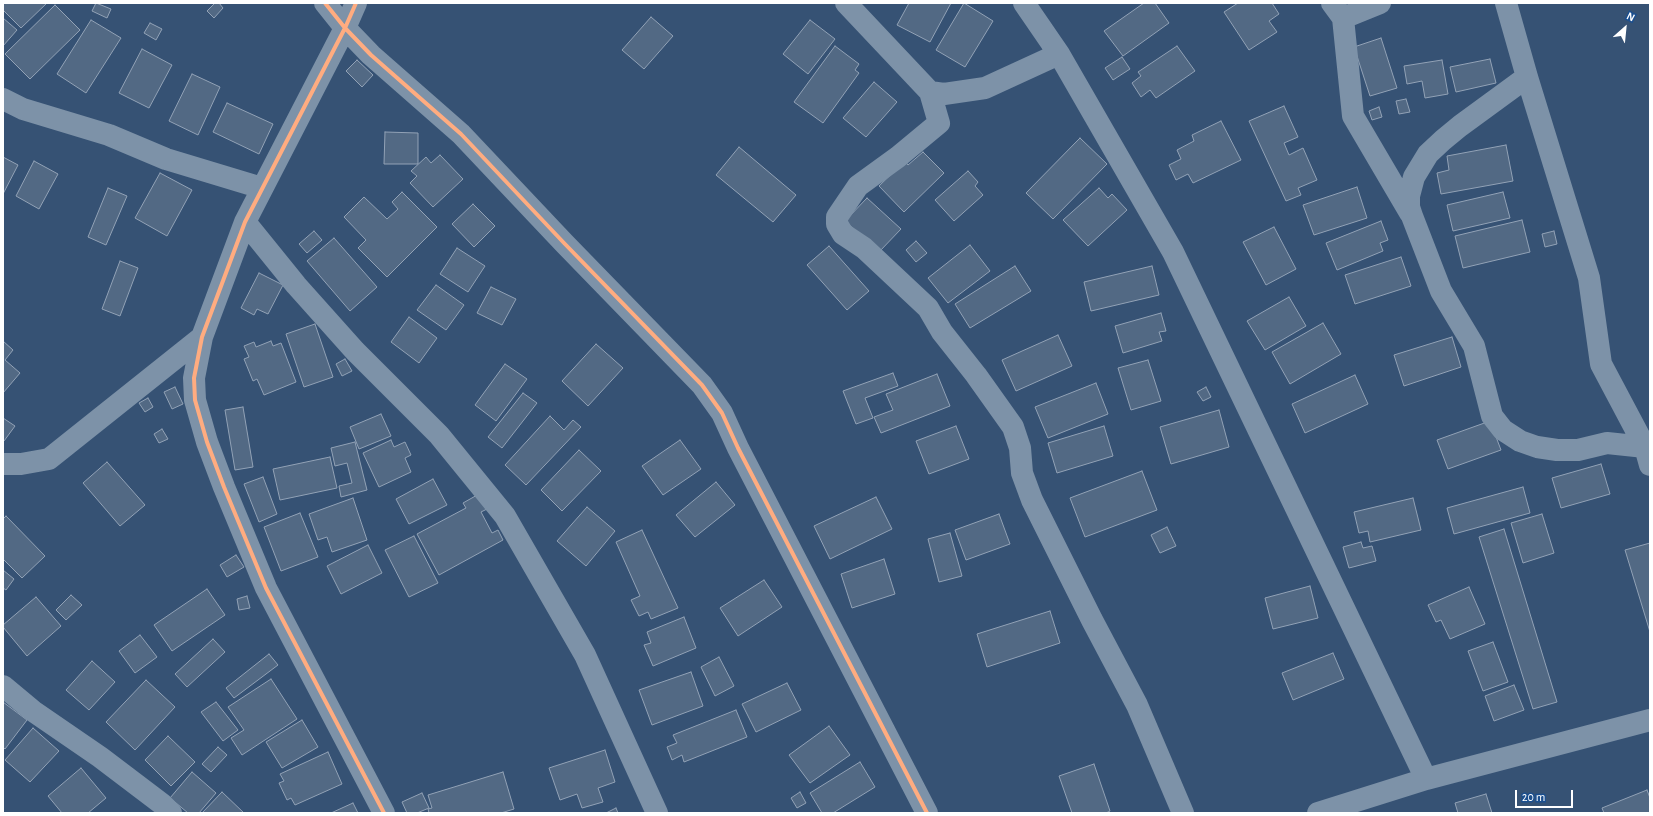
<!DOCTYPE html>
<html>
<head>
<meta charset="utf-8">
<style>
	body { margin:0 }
	#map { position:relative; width:1653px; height:816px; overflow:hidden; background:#365274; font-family:"Alegreya Sans",sans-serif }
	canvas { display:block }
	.frame { position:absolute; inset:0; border:4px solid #fff; pointer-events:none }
	.north { position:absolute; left:1605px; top:8px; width:40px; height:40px; -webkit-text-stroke:3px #1b4f8f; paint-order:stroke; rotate:27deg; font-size:11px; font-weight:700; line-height:16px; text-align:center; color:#fff }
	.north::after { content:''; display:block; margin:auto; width:14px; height:18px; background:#fff; clip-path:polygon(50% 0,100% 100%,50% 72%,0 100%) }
	.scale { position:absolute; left:1515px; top:790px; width:58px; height:18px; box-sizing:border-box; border:2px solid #fff; border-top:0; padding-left:5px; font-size:12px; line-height:14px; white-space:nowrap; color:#fff; -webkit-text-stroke:3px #1b4f8f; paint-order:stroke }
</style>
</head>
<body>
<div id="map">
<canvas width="1653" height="816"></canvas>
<div class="frame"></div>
<div class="north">N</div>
<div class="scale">20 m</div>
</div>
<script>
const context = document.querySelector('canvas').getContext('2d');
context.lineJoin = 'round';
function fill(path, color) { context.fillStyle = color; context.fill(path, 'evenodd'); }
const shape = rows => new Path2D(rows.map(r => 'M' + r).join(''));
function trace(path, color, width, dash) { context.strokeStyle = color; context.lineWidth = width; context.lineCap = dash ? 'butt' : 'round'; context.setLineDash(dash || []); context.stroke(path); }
const building = shape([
	[3,3,47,3,21,28,3,10,3,3],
	[96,3,111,9,107,18,92,11,96,3],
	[215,3,219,3,223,8,214,18,207,11,215,3],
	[909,3,951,3,930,42,897,25,909,3],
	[964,3,993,21,965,67,936,50,964,3],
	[1144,3,1155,3,1169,23,1123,56,1104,31,1144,3],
	[1238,3,1272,3,1279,14,1269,21,1277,32,1249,50,1224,12,1238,3],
	[55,5,80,30,30,79,5,54,55,5],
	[651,17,673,36,644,69,622,50,651,17],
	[3,18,17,30,3,46,3,18],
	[91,20,121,38,86,93,57,74,91,20],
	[810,20,835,39,808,74,783,54,810,20],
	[150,23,162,29,156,40,144,33,150,23],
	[1381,38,1397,88,1370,96,1354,47,1381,38],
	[835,46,859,64,855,70,859,73,823,123,794,102,835,46],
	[1177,46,1195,71,1156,98,1150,90,1141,97,1132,83,1141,76,1138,72,1177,46],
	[142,49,172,65,149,108,119,93,142,49],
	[1122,57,1130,69,1113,80,1105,68,1122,57],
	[1490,59,1496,83,1456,92,1450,67,1490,59],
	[357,60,373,75,362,87,346,71,357,60],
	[1442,60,1448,94,1425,98,1422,81,1407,84,1404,66,1442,60],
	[192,74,220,87,198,135,169,121,192,74],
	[874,82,897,102,866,137,843,118,874,82],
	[1406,99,1410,112,1399,114,1396,101,1406,99],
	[227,103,273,124,259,154,213,132,227,103],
	[1284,106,1298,137,1284,143,1289,155,1303,148,1317,180,1298,188,1301,195,1286,201,1249,121,1284,106],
	[1379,107,1382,117,1372,120,1369,111,1379,107],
	[1221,121,1241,160,1193,183,1188,174,1176,180,1169,165,1181,159,1177,150,1194,141,1192,135,1221,121],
	[385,132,418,133,418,164,384,164,385,132],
	[1080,138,1107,164,1053,219,1026,193,1080,138],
	[1506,145,1513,181,1441,194,1437,173,1449,170,1447,156,1506,145],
	[739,147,796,195,773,222,716,175,739,147],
	[923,152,944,173,904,212,879,186,905,161,908,165,923,152],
	[440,155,463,179,433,207,410,183,417,176,411,171,426,157,431,163,440,155],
	[3,157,18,165,3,194,3,157],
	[34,161,58,174,39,209,16,196,34,161],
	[968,171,978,182,975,186,983,195,954,221,935,200,968,171],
	[160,173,192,190,167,236,135,218,160,173],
	[1357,187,1367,218,1314,235,1303,205,1357,187],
	[108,188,127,196,106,245,88,237,108,188],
	[1099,188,1108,198,1112,194,1127,210,1088,246,1063,220,1099,188],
	[402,192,437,227,387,277,358,248,366,240,344,217,364,197,387,219,398,209,392,202,402,192],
	[1503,192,1510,218,1453,231,1447,205,1503,192],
	[867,198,901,229,879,252,845,221,867,198],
	[473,204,495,226,474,247,452,224,473,204],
	[1522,220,1530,252,1463,268,1455,236,1522,220],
	[1381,221,1388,240,1380,243,1383,251,1337,270,1326,243,1381,221],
	[1274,227,1296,269,1266,285,1243,242,1274,227],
	[314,231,322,240,307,253,299,244,314,231],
	[1554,231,1557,244,1545,247,1542,234,1554,231],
	[334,238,377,287,350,311,307,261,334,238],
	[916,241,927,253,916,262,906,250,916,241],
	[970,245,990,271,948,303,928,278,970,245],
	[829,246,869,291,847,310,807,265,829,246],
	[457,248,485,266,468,292,440,274,457,248],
	[1401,257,1411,286,1355,304,1345,275,1401,257],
	[120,261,138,268,120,316,102,309,120,261],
	[1015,266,1031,291,970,328,955,304,1015,266],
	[1152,266,1159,295,1091,311,1084,282,1152,266],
	[259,273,283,285,268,314,257,309,254,315,241,308,259,273],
	[436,285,464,305,446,330,417,310,436,285],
	[491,287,516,299,502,325,477,313,491,287],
	[1289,297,1306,326,1265,350,1247,321,1289,297],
	[1161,313,1166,331,1159,332,1162,341,1123,353,1115,326,1161,313],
	[409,317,437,338,419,363,391,342,409,317],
	[1323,323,1341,354,1290,384,1272,352,1323,323],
	[315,324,333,377,304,387,286,334,315,324],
	[1058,335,1072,366,1016,391,1002,360,1058,335],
	[1452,337,1461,367,1404,386,1394,355,1452,337],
	[3,341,13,350,5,360,20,373,3,393,3,341],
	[271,341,273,346,281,343,296,382,264,395,257,379,253,381,244,359,249,357,244,346,254,342,256,347,271,341],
	[596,344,623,368,588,406,562,381,596,344],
	[345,359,352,371,342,376,336,364,345,359],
	[1148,360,1161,401,1131,410,1118,368,1148,360],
	[505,364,527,379,496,421,475,405,505,364],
	[893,373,898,386,865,398,873,418,856,424,843,391,893,373],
	[937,374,950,406,881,433,874,417,893,410,886,394,937,374],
	[1355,375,1368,404,1305,433,1292,404,1355,375],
	[1096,383,1108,414,1048,438,1035,407,1096,383],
	[175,387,183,404,172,409,164,392,175,387],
	[1206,387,1211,397,1203,401,1197,392,1206,387],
	[523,393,537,403,502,448,488,437,523,393],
	[148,398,153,407,145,412,139,403,148,398],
	[243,407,253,467,235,470,225,410,243,407],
	[1219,410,1229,447,1171,464,1160,427,1219,410],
	[381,414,391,436,359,449,350,427,381,414],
	[550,416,564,430,573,420,581,427,526,485,505,465,550,416],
	[3,418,15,426,4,441,3,440,3,418],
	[1490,421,1501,450,1448,469,1437,440,1490,421],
	[956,426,969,459,929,474,916,441,956,426],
	[1104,426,1113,456,1057,473,1048,443,1104,426],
	[162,429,168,439,159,443,154,434,162,429],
	[391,440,394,447,405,442,411,455,405,458,411,472,379,487,363,453,391,440],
	[680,440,701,469,663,495,642,466,680,440],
	[355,442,367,490,341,497,339,486,352,483,347,463,335,466,331,448,355,442],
	[579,450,601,471,562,511,541,490,579,450],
	[330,457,337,488,280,500,273,469,330,457],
	[107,462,145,505,120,526,83,483,107,462],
	[1601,464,1610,494,1561,508,1552,478,1601,464],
	[1142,471,1157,510,1085,537,1070,498,1142,471],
	[263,477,277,514,259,522,244,484,263,477],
	[433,479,447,505,409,524,396,499,433,479],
	[716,482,735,505,695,537,676,515,716,482],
	[1523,487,1530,513,1454,534,1447,508,1523,487],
	[479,494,487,509,481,512,492,533,498,530,503,540,439,575,417,534,466,508,463,503,479,494],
	[876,497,892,529,830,559,814,526,876,497],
	[353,498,367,540,332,552,327,537,318,540,309,514,353,498],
	[1413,498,1421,530,1370,542,1368,531,1359,533,1354,512,1413,498],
	[587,507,615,531,586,566,557,541,587,507],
	[300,513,318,557,281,571,264,527,300,513],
	[999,514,1010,544,966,560,955,530,999,514],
	[1542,514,1554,553,1523,563,1511,523,1542,514],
	[6,516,45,556,22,578,3,559,3,519,6,516],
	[1167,527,1176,546,1160,553,1151,535,1167,527],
	[1504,529,1557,702,1533,709,1479,537,1504,529],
	[642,530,678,608,651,619,648,612,639,616,631,600,640,596,616,542,642,530],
	[950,533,962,576,939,582,928,539,950,533],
	[414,536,438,583,409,597,385,550,414,536],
	[1361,542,1363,548,1372,546,1376,561,1349,568,1343,547,1361,542],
	[1650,543,1650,632,1625,550,1650,543],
	[368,545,382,573,341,594,327,566,368,545],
	[236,555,244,567,227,577,220,565,236,555],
	[884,559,895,594,852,608,841,574,884,559],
	[3,570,14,579,6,590,3,588,3,570],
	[764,580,782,607,738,636,720,608,764,580],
	[1310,586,1318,618,1273,629,1265,598,1310,586],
	[1469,587,1485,624,1450,639,1441,620,1436,622,1428,605,1469,587],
	[207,589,225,615,172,651,154,625,207,589],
	[71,595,82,605,66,620,56,610,71,595],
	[247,596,250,608,239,610,237,599,247,596],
	[36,597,61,626,27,656,3,627,3,625,36,597],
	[1050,611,1060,643,987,667,977,634,1050,611],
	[684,617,696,648,653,666,644,645,651,643,647,632,684,617],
	[140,635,157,657,135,673,119,651,140,635],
	[213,639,225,652,187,687,175,674,213,639],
	[1493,642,1508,682,1483,691,1468,651,1493,642],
	[1333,653,1344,679,1293,700,1282,673,1333,653],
	[269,654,278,665,234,698,226,688,269,654],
	[719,657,734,686,715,696,701,667,719,657],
	[92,661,115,682,89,710,66,690,92,661],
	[691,672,703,706,652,725,639,690,691,672],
	[271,679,297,719,242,755,231,738,244,730,228,707,271,679],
	[146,680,175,707,135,750,106,722,146,680],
	[787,683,801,710,756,732,742,704,787,683],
	[1514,685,1524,710,1494,721,1485,696,1514,685],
	[3,702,27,720,5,749,3,747,3,702],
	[216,702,238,730,223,741,201,712,216,702],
	[736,710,747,737,684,762,682,755,672,760,667,747,677,743,673,735,736,710],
	[302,720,318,747,282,768,266,742,302,720],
	[829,726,850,755,810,783,789,755,829,726],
	[33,728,59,751,30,782,5,760,33,728],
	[168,736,195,762,171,786,145,760,168,736],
	[218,747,227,755,211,772,202,764,218,747],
	[605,750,615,782,598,788,603,802,582,808,577,794,560,800,549,768,605,750],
	[328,752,342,784,295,805,291,798,287,800,279,783,284,781,280,774,328,752],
	[860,762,875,787,833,813,822,813,810,793,860,762],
	[1094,764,1110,811,1106,813,1072,813,1059,776,1094,764],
	[81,768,106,798,88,813,62,813,48,796,81,768],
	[192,772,216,793,199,813,188,813,170,798,192,772],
	[503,772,514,809,501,813,429,813,428,809,432,808,428,795,503,772],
	[1647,790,1650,798,1650,813,1604,813,1602,808,1647,790],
	[222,792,244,813,202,813,222,792],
	[800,792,806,803,797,808,791,798,800,792],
	[422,793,429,808,417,813,407,813,402,802,422,793],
	[1486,794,1492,813,1458,813,1455,803,1486,794],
	[353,803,358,813,331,813,353,803],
	[616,808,618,813,606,813,616,808]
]);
fill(building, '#526984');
trace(building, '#92a2b6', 1);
trace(shape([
	[325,3,345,28,371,55,461,134,564,243,702,385,722,413,738,448,927,813],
	[356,3,345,28,245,222,202,337,194,378,195,400,207,442,224,487,266,588,384,813],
	[846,3,930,92,944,94,985,88,1059,54],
	[1024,3,1059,54,1173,252,1426,779],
	[1332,3,1343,18,1380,3],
	[1506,3,1527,77,1589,278,1601,364,1645,447,1650,465],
	[1343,18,1353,116,1410,213],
	[1527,77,1460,126,1443,140,1428,154,1414,177,1409,196,1409,207,1412,216,1441,291,1474,346,1492,416,1503,430,1520,441,1537,447,1557,450,1578,450,1607,443,1645,447],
	[930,92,939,123,898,157,858,186,837,217,837,224,843,234,864,248,928,308,942,332,976,375,1013,427,1020,448,1022,473,1032,500,1092,620,1137,705,1183,813],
	[3,99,23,109,109,135,166,159,262,188],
	[245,222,296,285,355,351,439,435,505,516,585,655,657,813],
	[3,464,21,464,49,459,202,337],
	[3,686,33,711,100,757,162,804,171,813],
	[1318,813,1426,779,1650,720]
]), '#7d92a8', 22);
trace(shape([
	[325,3,345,28,371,55,461,134,564,243,702,385,722,413,738,448,927,813],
	[356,3,345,28,245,222,202,337,194,378,195,400,207,442,224,487,266,588,384,813]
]), '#ffac80', 4);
</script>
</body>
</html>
